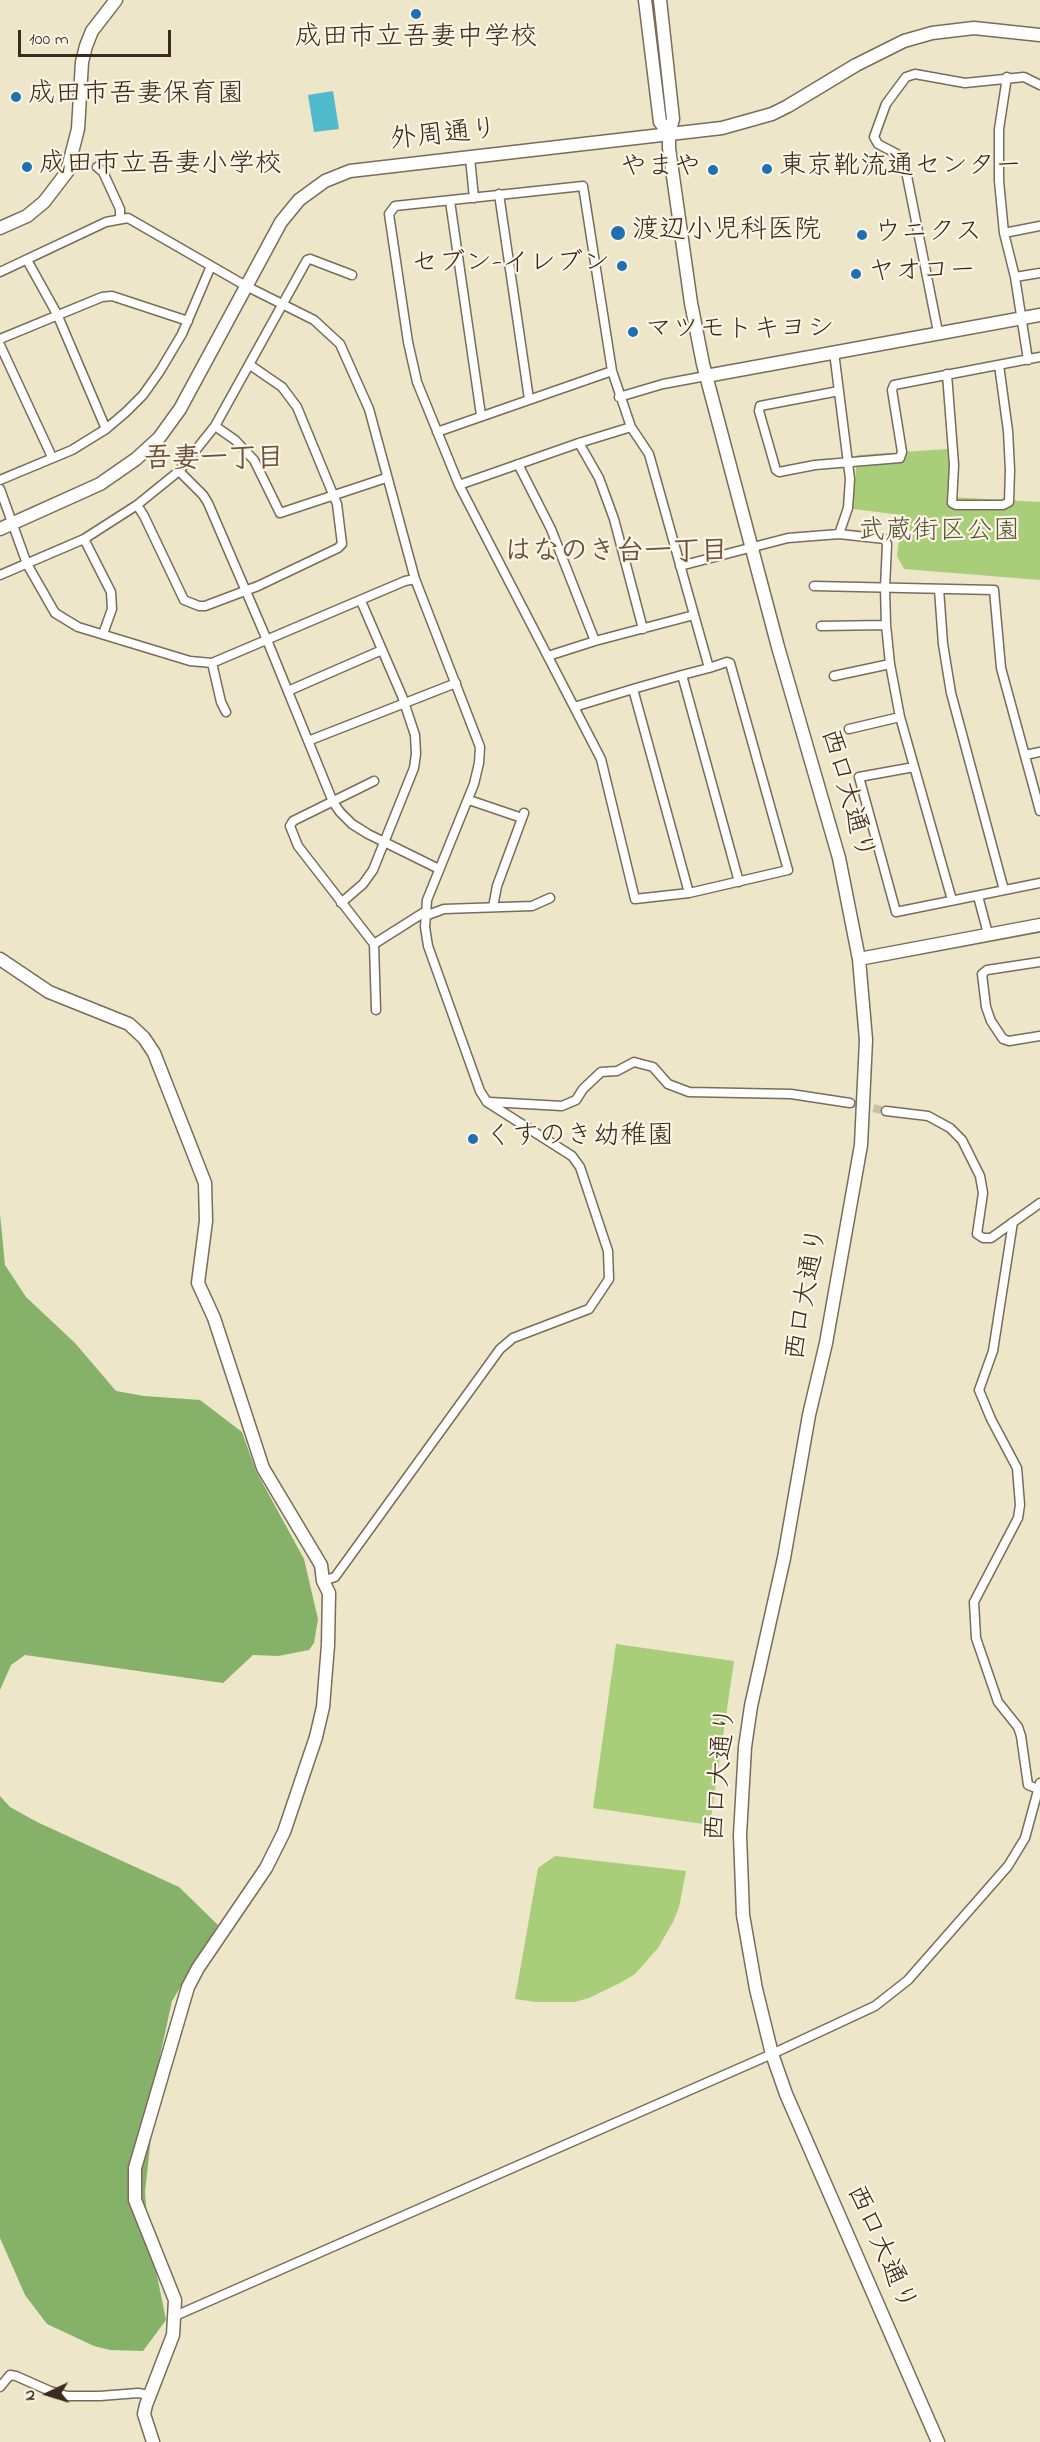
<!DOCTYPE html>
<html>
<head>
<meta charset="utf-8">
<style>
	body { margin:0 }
	#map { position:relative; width:1040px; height:2442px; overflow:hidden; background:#ede6c8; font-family:"Indie Flower",sans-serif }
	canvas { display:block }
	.north { position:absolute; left:18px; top:2364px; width:60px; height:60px; -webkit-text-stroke:4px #fcf5e5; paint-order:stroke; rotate:266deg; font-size:16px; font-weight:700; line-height:24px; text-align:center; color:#3b2a1e }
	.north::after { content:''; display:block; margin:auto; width:21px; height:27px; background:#3b2a1e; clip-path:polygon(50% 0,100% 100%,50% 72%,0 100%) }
	.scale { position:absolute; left:18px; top:30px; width:153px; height:27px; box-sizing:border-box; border:3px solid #3b2a1e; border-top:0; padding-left:8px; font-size:18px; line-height:21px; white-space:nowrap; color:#3b2a1e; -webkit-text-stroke:4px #fcf5e5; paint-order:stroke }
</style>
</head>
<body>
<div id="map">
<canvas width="1040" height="2442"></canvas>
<div class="north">N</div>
<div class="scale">100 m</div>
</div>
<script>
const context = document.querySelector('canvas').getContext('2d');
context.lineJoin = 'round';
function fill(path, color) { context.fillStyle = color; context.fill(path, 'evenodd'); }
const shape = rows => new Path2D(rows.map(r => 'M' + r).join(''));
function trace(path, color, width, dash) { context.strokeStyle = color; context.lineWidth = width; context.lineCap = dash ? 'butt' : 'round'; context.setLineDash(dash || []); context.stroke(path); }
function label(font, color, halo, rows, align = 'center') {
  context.font = font + ' "Indie Flower","Klee One",sans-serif'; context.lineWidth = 4.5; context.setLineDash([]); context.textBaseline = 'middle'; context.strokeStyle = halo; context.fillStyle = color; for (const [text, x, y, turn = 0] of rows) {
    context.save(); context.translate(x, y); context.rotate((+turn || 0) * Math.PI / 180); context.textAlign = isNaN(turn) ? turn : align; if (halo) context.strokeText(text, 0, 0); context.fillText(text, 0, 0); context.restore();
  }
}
fill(shape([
	[948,449,952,451,950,497,1040,502,1040,580,904,569,897,556,902,515,853,509,857,455],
	[616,1644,734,1661,710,1825,593,1808],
	[555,1856,686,1871,679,1907,673,1922,658,1948,635,1974,620,1983,589,1998,574,2002,536,2002,515,1999,538,1868]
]), '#a8ce79');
fill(shape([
	[0,1214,5,1265,26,1297,75,1343,116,1391,144,1396,200,1400,242,1432,256,1471,304,1559,318,1619,314,1643,309,1650,278,1656,253,1655,223,1683,25,1655,11,1665,0,1690],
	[0,1796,10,1807,37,1822,179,1887,218,1925,172,2001,160,2056,145,2192,148,2231,166,2320,143,2351,110,2350,94,2346,47,2324,25,2295,0,2238]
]), '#86b169');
fill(shape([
	[333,91,339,129,314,132,308,95]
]), '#51bbcd');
trace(shape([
	[850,1103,886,1111]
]), '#c9c0a6', 8, [8, 4]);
const street = shape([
	[1007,77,999,129,999,181,1004,233,1015,277,1028,360],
	[470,158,474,198],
	[97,167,103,172,120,209,120,218],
	[499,194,529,399],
	[450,201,481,415],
	[1004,233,1040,226],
	[27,260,57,314,106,429],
	[0,272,106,222,128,218,246,286,314,320,340,344,369,409,415,579,480,747,479,763,474,784,427,900,425,927,428,946,480,1091,487,1102,572,1156,580,1167,608,1251,609,1279,589,1309,513,1338,500,1349,335,1577,323,1581],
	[1015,277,1040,273],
	[938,332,905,166,897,154,878,144,874,137,886,104,906,77,915,74,965,83,1024,77,1040,85],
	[0,339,102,297,112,296,188,321],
	[0,345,52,457],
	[834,352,850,479,848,508,839,534],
	[947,374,954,465,952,503,956,505,1003,505,1009,502,1010,470,1008,431,999,365],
	[839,391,760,406,759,411,776,470,779,472,815,465,900,458,902,452,892,390,894,385,1040,357],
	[619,397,663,384,706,376],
	[215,426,235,440,254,460,280,513,386,478],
	[437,432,612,371],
	[579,443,599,478,614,519,643,629],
	[518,464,551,529,595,641],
	[179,471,203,495,208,503,267,640,333,802,340,812,352,824,368,834,439,869],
	[0,480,72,450,106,429,126,412,143,395,160,371,182,334,211,266],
	[459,485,579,443,631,427],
	[0,489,27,564,55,613,78,627,190,661,212,663,405,581,415,579],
	[137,505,144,516,184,600,199,606,205,606,258,586,338,548,342,544,337,504,297,407,282,387,250,365],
	[84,539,111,592,112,609,103,634],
	[680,566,788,538,839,534,885,539,887,544,885,588,886,625,890,664,900,717,952,900],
	[0,575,84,539,137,505,179,471,215,426,307,260,310,259,352,275],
	[814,586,994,590,1001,668,1040,811],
	[939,589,943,644,951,693,1004,890],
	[821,626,886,625],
	[548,656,595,641,694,615],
	[212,663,221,702,226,712],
	[682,675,739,882],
	[834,676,890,664],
	[633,689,689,893],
	[288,691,382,650],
	[574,707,633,689,682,675,709,668,727,662,730,663,788,870,689,893,635,899,601,759,459,485,417,382,408,342,389,214,395,206,583,186,612,371,631,427,649,454,709,668],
	[849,729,900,717],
	[308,741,456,683],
	[1025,755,1040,752],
	[914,767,859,777,896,912,1040,883],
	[374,781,293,821,290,826,298,846,374,944,376,1010],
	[469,800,522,818],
	[978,896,988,934],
	[341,903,363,884,373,870,414,768,416,754,415,735,402,696,361,601],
	[493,907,497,886,524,813],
	[374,944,423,913,425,916,444,909,532,906,550,898],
	[1040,962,987,970,982,974,986,1007,991,1021,1003,1039,1009,1041,1040,1036],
	[490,1102,562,1106,576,1100,583,1089,601,1072,617,1071,634,1062,653,1067,668,1084,689,1092,791,1094,850,1103],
	[886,1111,928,1116,950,1128,962,1140,980,1176,983,1193,977,1234,983,1238,991,1238,1040,1203],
	[1013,1222,993,1351,979,1390,991,1419,1017,1468,1020,1505,1018,1518,974,1602,976,1638,998,1702,1018,1727,1021,1736,1028,1785,1038,1789],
	[175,2316,772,2054,875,2006,908,1980,1008,1866,1025,1838,1040,1783],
	[0,2387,10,2375,16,2376,50,2391,67,2396,100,2396,138,2393,150,2395]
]);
const secondary = shape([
	[645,0,660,122,669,134],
	[660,0,673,119,669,134,669,148,691,303,703,364,778,647,839,858,859,959,866,1040,861,1145,826,1343,809,1415,784,1558,751,1706,745,1747,740,1835,743,1915,756,1989,772,2054,786,2094,938,2442],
	[0,228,27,216,44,202,67,172,78,129,82,62,86,46,92,31,116,0],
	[706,376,1040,315],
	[0,529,100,484,136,459,159,438,180,409,281,222,299,200,325,181,350,171,722,128,772,114,788,106,856,65,904,41,932,33,974,28,1040,35],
	[0,959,49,992,129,1024,144,1038,154,1053,205,1183,206,1221,198,1283,214,1318,263,1468,321,1565,323,1581,329,1593,328,1645,323,1707,316,1737,284,1832,266,1868,198,1968,188,1987,135,2168,135,2200,175,2300,173,2335,146,2405,144,2414,153,2442],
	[859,959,1040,925]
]);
trace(street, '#796c5a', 11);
trace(secondary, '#796c5a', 15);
trace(street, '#fff', 8);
trace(secondary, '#fff', 12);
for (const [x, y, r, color] of [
	[416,14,6,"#1f6fb2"],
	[16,97,6,"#1f6fb2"],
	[27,167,6,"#1f6fb2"],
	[767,169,6,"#1f6fb2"],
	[713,170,6,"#1f6fb2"],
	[618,233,8,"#1f6fb2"],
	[862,235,6,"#1f6fb2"],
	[622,266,6,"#1f6fb2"],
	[856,274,6,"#1f6fb2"],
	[633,332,6,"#1f6fb2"],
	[473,1139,6,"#1f6fb2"]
]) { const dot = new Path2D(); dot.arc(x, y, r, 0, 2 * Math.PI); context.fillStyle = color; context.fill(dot); trace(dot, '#fcf5e5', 2); }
label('27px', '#3b2a1e', '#fcf5e5', [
	["成田市立吾妻中学校",416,40,"center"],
	["成田市吾妻保育園",28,97],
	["成田市立吾妻小学校",39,167],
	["東京靴流通センター",779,169],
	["やまや",701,170,"right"],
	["渡辺小児科医院",632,233],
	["ウニクス",874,235],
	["セブン-イレブン",610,266,"right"],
	["ヤオコー",868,274],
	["マツモトキヨシ",645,332],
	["くすのき幼稚園",485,1139]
], 'left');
label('27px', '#3b2a1e', '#fcf5e5', [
	["外周通り",444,137,-6],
	["西口大通り",845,795,74],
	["西口大通り",809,1294,-80],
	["西口大通り",723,1774,-85],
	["西口大通り",879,2249,66]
]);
label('27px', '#565335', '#fcf5e5', [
	["武蔵街区公園",939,534]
]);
label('bold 28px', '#6d533e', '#fcf5e5', [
	["吾妻一丁目",214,461],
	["はなのき台一丁目",616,554]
]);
</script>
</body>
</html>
